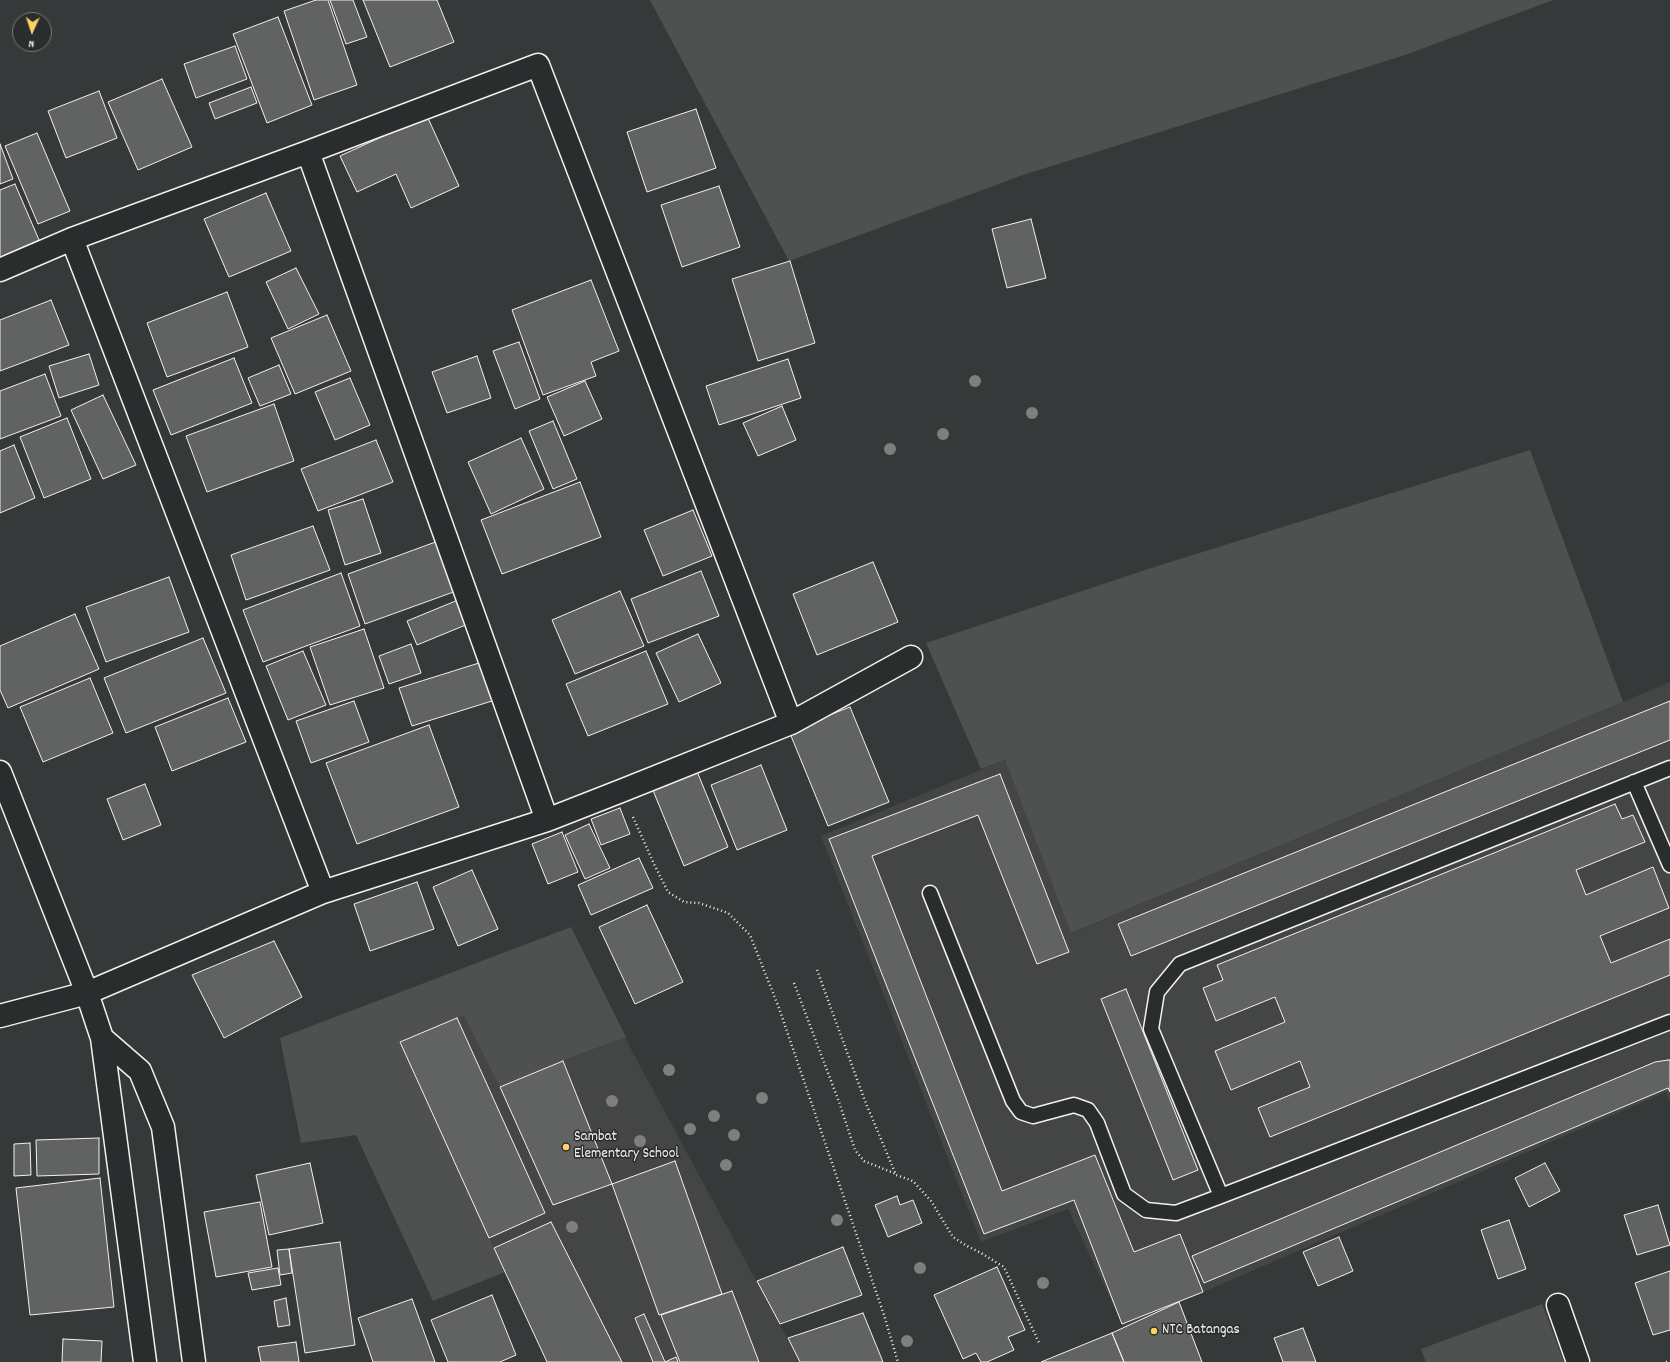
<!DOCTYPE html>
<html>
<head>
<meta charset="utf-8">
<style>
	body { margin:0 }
	#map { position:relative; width:1670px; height:1362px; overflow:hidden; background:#363939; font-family:Dekko,sans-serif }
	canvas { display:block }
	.north { position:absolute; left:12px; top:12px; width:40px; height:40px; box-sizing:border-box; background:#2a2d2e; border:1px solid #7b7b78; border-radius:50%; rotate:183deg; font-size:11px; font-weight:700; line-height:16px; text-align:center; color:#f4f1e8 }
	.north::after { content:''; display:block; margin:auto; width:14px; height:18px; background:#ffd166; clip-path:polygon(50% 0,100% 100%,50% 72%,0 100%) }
</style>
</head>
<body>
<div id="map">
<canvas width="1670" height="1362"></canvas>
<div class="north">N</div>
</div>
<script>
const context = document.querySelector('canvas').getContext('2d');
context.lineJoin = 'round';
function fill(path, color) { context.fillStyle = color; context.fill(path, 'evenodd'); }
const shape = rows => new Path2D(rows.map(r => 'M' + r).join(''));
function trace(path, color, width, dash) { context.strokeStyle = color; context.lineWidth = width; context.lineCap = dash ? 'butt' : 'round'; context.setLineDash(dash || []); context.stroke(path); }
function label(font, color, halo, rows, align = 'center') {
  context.font = font + ' Dekko,sans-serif'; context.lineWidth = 3; context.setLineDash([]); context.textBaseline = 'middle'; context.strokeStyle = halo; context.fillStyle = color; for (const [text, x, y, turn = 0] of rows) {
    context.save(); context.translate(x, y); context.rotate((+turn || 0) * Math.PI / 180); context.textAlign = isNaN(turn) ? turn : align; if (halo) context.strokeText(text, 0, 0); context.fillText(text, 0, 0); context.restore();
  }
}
fill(shape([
	[1670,682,1670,1102,1666,1092,1180,1302,1202,1362,1124,1328,1068,1209,981,1242,821,836,1005,760,1072,933],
	[571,927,631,1049,800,1362,547,1362,400,1042]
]), '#434645');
fill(shape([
	[650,0,1553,0,1405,55,1023,175,789,261],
	[1530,450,1623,702,1071,933,1005,760,981,769,926,643,1148,569],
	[571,927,626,1037,566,1059,500,1087,464,1015,400,1042,505,1272,433,1301,356,1135,301,1143,280,1038],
	[1542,1304,1564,1362,1426,1362,1421,1349]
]), '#4e514f');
const building = shape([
	[316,0,328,0,357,85,314,100,284,11,316,0],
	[330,0,353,0,367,37,346,44,330,0],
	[363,0,437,0,454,42,390,67,363,0],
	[278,17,312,105,267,123,233,34,278,17],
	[235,46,247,79,196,98,184,64,235,46],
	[162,79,192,147,138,170,108,102,162,79],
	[251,87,257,103,215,119,209,103,251,87],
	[99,91,117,138,66,158,48,111,99,91],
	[696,109,716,168,647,192,627,132,696,109],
	[427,116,459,186,411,208,396,174,357,192,340,156,427,116],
	[37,133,70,211,38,224,5,146,37,133],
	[0,144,13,179,0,184,0,144],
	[15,184,39,240,0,257,0,190,15,184],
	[719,186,740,247,682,267,661,205,719,186],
	[266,193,291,251,229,277,204,219,266,193],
	[1031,219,1046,278,1007,288,992,229,1031,219],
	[790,261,815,343,758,361,732,279,790,261],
	[296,268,319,314,288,329,266,282,296,268],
	[591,280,619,351,591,362,596,376,543,395,512,310,591,280],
	[227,292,248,347,167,377,147,323,227,292],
	[51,300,69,345,0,371,0,320,51,300],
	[327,315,351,371,295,394,271,338,327,315],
	[519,342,540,399,515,409,493,351,519,342],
	[89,354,99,385,59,398,49,366,89,354],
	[477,356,491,398,447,413,432,372,477,356],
	[234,358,252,403,171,435,153,390,234,358],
	[788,359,801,398,719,425,706,386,788,359],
	[279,365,291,394,260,406,248,378,279,365],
	[45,374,61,416,0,439,0,391,45,374],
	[350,378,370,425,335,440,315,392,350,378],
	[585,381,602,419,564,436,547,397,585,381],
	[103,395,136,465,103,479,71,410,103,395],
	[274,404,294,461,207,492,186,436,274,404],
	[782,406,796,440,758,456,743,423,782,406],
	[67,418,91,479,44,498,20,437,67,418],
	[553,421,577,479,553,489,529,431,553,421],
	[521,438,544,489,491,514,468,462,521,438],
	[376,440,393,482,318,511,301,469,376,440],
	[14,445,35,498,0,513,0,451,14,445],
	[580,482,601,537,502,574,481,520,580,482],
	[363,499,381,553,345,565,328,510,363,499],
	[693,510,712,556,663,576,644,530,693,510],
	[313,526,330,570,246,600,231,555,313,526],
	[441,540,459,590,365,624,348,574,441,540],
	[873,562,898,622,817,655,793,594,873,562],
	[701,571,719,616,648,643,631,599,701,571],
	[341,573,360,626,263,662,243,610,341,573],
	[169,577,189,632,106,662,86,607,169,577],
	[620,591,644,646,575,674,552,620,620,591],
	[458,600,468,624,417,645,407,621,458,600],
	[75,614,99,669,8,708,0,690,0,646,75,614],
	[364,629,384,688,330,705,310,647,364,629],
	[698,634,721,683,679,702,656,653,698,634],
	[203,638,226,693,126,733,104,678,203,638],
	[411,644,421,673,389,684,379,656,411,644],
	[303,651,326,705,288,720,266,666,303,651],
	[646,651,668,704,588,736,566,684,646,651],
	[479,663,492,701,412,726,399,688,479,663],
	[90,678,113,733,43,762,20,707,90,678],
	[228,698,246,742,172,771,155,727,228,698],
	[354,701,369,742,311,763,296,721,354,701],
	[1670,701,1670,740,1131,956,1118,924,1670,701],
	[850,707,889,802,828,826,789,731,850,707],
	[429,725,459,807,357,844,326,763,429,725],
	[761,765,787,830,737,850,711,785,761,765],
	[696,769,728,847,684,866,652,788,696,769],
	[1000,774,1069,952,1037,964,978,815,872,856,1002,1191,1095,1155,1134,1252,1180,1234,1203,1292,1122,1324,1074,1200,984,1234,829,839,1000,774],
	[145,784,161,825,123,840,107,799,145,784],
	[1615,804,1622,819,1633,815,1645,842,1576,870,1586,895,1653,867,1669,908,1600,936,1611,963,1670,939,1670,975,1270,1137,1258,1108,1310,1087,1300,1061,1231,1090,1215,1051,1285,1022,1275,997,1216,1021,1203,988,1223,980,1217,965,1615,804],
	[620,808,630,834,601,845,591,819,620,808],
	[589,824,610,868,585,879,565,835,589,824],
	[562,832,578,872,548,884,532,844,562,832],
	[639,858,653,888,591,915,578,885,639,858],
	[472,870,498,929,458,946,433,887,472,870],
	[417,882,434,929,370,951,354,904,417,882],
	[647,905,683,982,635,1004,599,927,647,905],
	[274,941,302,997,224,1038,192,975,274,941],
	[1126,989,1198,1170,1173,1180,1101,999,1126,989],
	[457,1018,545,1213,489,1238,400,1042,457,1018],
	[1668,1060,1670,1060,1670,1092,1668,1088,1204,1283,1192,1256,1655,1062,1668,1060],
	[563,1061,612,1184,553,1205,500,1087,563,1061],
	[99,1138,99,1174,37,1176,36,1140,99,1138],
	[30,1143,31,1175,14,1176,14,1144,30,1143],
	[675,1161,722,1294,659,1315,612,1184,675,1161],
	[310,1163,323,1223,269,1235,256,1175,310,1163],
	[1545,1163,1560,1191,1529,1207,1515,1178,1545,1163],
	[100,1178,114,1307,30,1315,16,1188,100,1178],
	[897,1196,900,1205,913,1200,922,1223,888,1237,875,1205,897,1196],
	[260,1202,272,1267,216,1277,204,1212,260,1202],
	[1658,1205,1670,1245,1637,1255,1624,1215,1658,1205],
	[1509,1220,1526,1269,1498,1279,1481,1230,1509,1220],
	[551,1222,622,1362,547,1362,494,1248,551,1222],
	[1339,1237,1353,1271,1318,1286,1303,1252,1339,1237],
	[340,1242,355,1345,305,1353,289,1249,340,1242],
	[843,1247,862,1295,780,1324,757,1281,843,1247],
	[289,1249,292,1273,280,1275,277,1250,289,1249],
	[997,1267,1025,1330,1008,1337,1014,1350,987,1362,981,1362,976,1353,963,1359,934,1295,997,1267],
	[278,1268,281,1285,252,1290,248,1273,278,1268],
	[1670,1271,1670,1330,1653,1335,1635,1283,1670,1271],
	[732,1291,759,1362,680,1362,661,1315,732,1291],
	[492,1295,516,1355,500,1362,448,1362,431,1320,492,1295],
	[286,1298,290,1325,278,1327,274,1301,286,1298],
	[412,1299,435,1362,373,1362,358,1318,412,1299],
	[1179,1302,1202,1362,1124,1362,1112,1333,1179,1302],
	[863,1313,883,1362,800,1362,788,1338,863,1313],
	[644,1314,665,1362,676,1357,678,1362,653,1362,635,1318,644,1314],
	[1303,1328,1316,1362,1283,1362,1274,1338,1303,1328],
	[1112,1333,1124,1362,1041,1362,1112,1333],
	[63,1339,102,1341,101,1362,62,1362,63,1339],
	[296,1342,299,1362,261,1362,258,1347,296,1342]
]);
fill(building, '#616362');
trace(building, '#f4f1e8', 1);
const service = shape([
	[1670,768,1180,964,1157,992,1151,1029,1221,1196,1670,1022],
	[1634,782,1670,865],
	[930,893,1013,1101,1021,1112,1033,1116,1074,1105,1088,1110,1097,1123,1124,1194,1146,1210,1176,1213,1221,1196]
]);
const minor = shape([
	[308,152,547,820],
	[72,239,323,892],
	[0,270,72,239,308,152,538,65,791,723],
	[0,772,87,993,102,1038,145,1362],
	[0,1016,87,993,323,892,547,820,621,791,791,723,911,657],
	[102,1038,140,1071,163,1127,194,1362],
	[1558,1305,1578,1362]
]);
trace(service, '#f4f1e8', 17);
trace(minor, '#f4f1e8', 25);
trace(shape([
	[633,817,654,864,668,892,684,902,699,903,728,913,750,935,779,1008,884,1315,898,1362],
	[817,970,865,1101,896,1175,913,1181,931,1201,953,1237,967,1246,981,1253,1004,1267,1040,1345],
	[794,983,839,1102,855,1150,864,1161,896,1174],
	[1666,1362,1670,1361]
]), '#f4f1e8', 2.5, [1, 3]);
trace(service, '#2a2d2e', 14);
trace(minor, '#2a2d2e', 22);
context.fillStyle = '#7f7f7c';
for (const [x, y] of [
	[975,381],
	[1032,413],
	[943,434],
	[890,449],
	[669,1070],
	[762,1098],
	[612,1101],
	[714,1116],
	[690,1129],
	[734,1135],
	[640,1141],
	[726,1165],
	[837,1220],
	[572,1227],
	[920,1268],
	[1043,1283],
	[907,1341]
]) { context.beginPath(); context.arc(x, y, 6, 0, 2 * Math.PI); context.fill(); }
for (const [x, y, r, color] of [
	[566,1147,4,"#ffd166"],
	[1154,1331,4,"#ffd166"]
]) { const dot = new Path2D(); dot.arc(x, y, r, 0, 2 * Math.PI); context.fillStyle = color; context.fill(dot); trace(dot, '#2a2d2e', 1.5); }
label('15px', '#f4f1e8', '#2a2d2e', [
	["Sambat",574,1138],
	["Elementary School",574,1155],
	["NTC Batangas",1162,1331]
], 'left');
</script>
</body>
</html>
